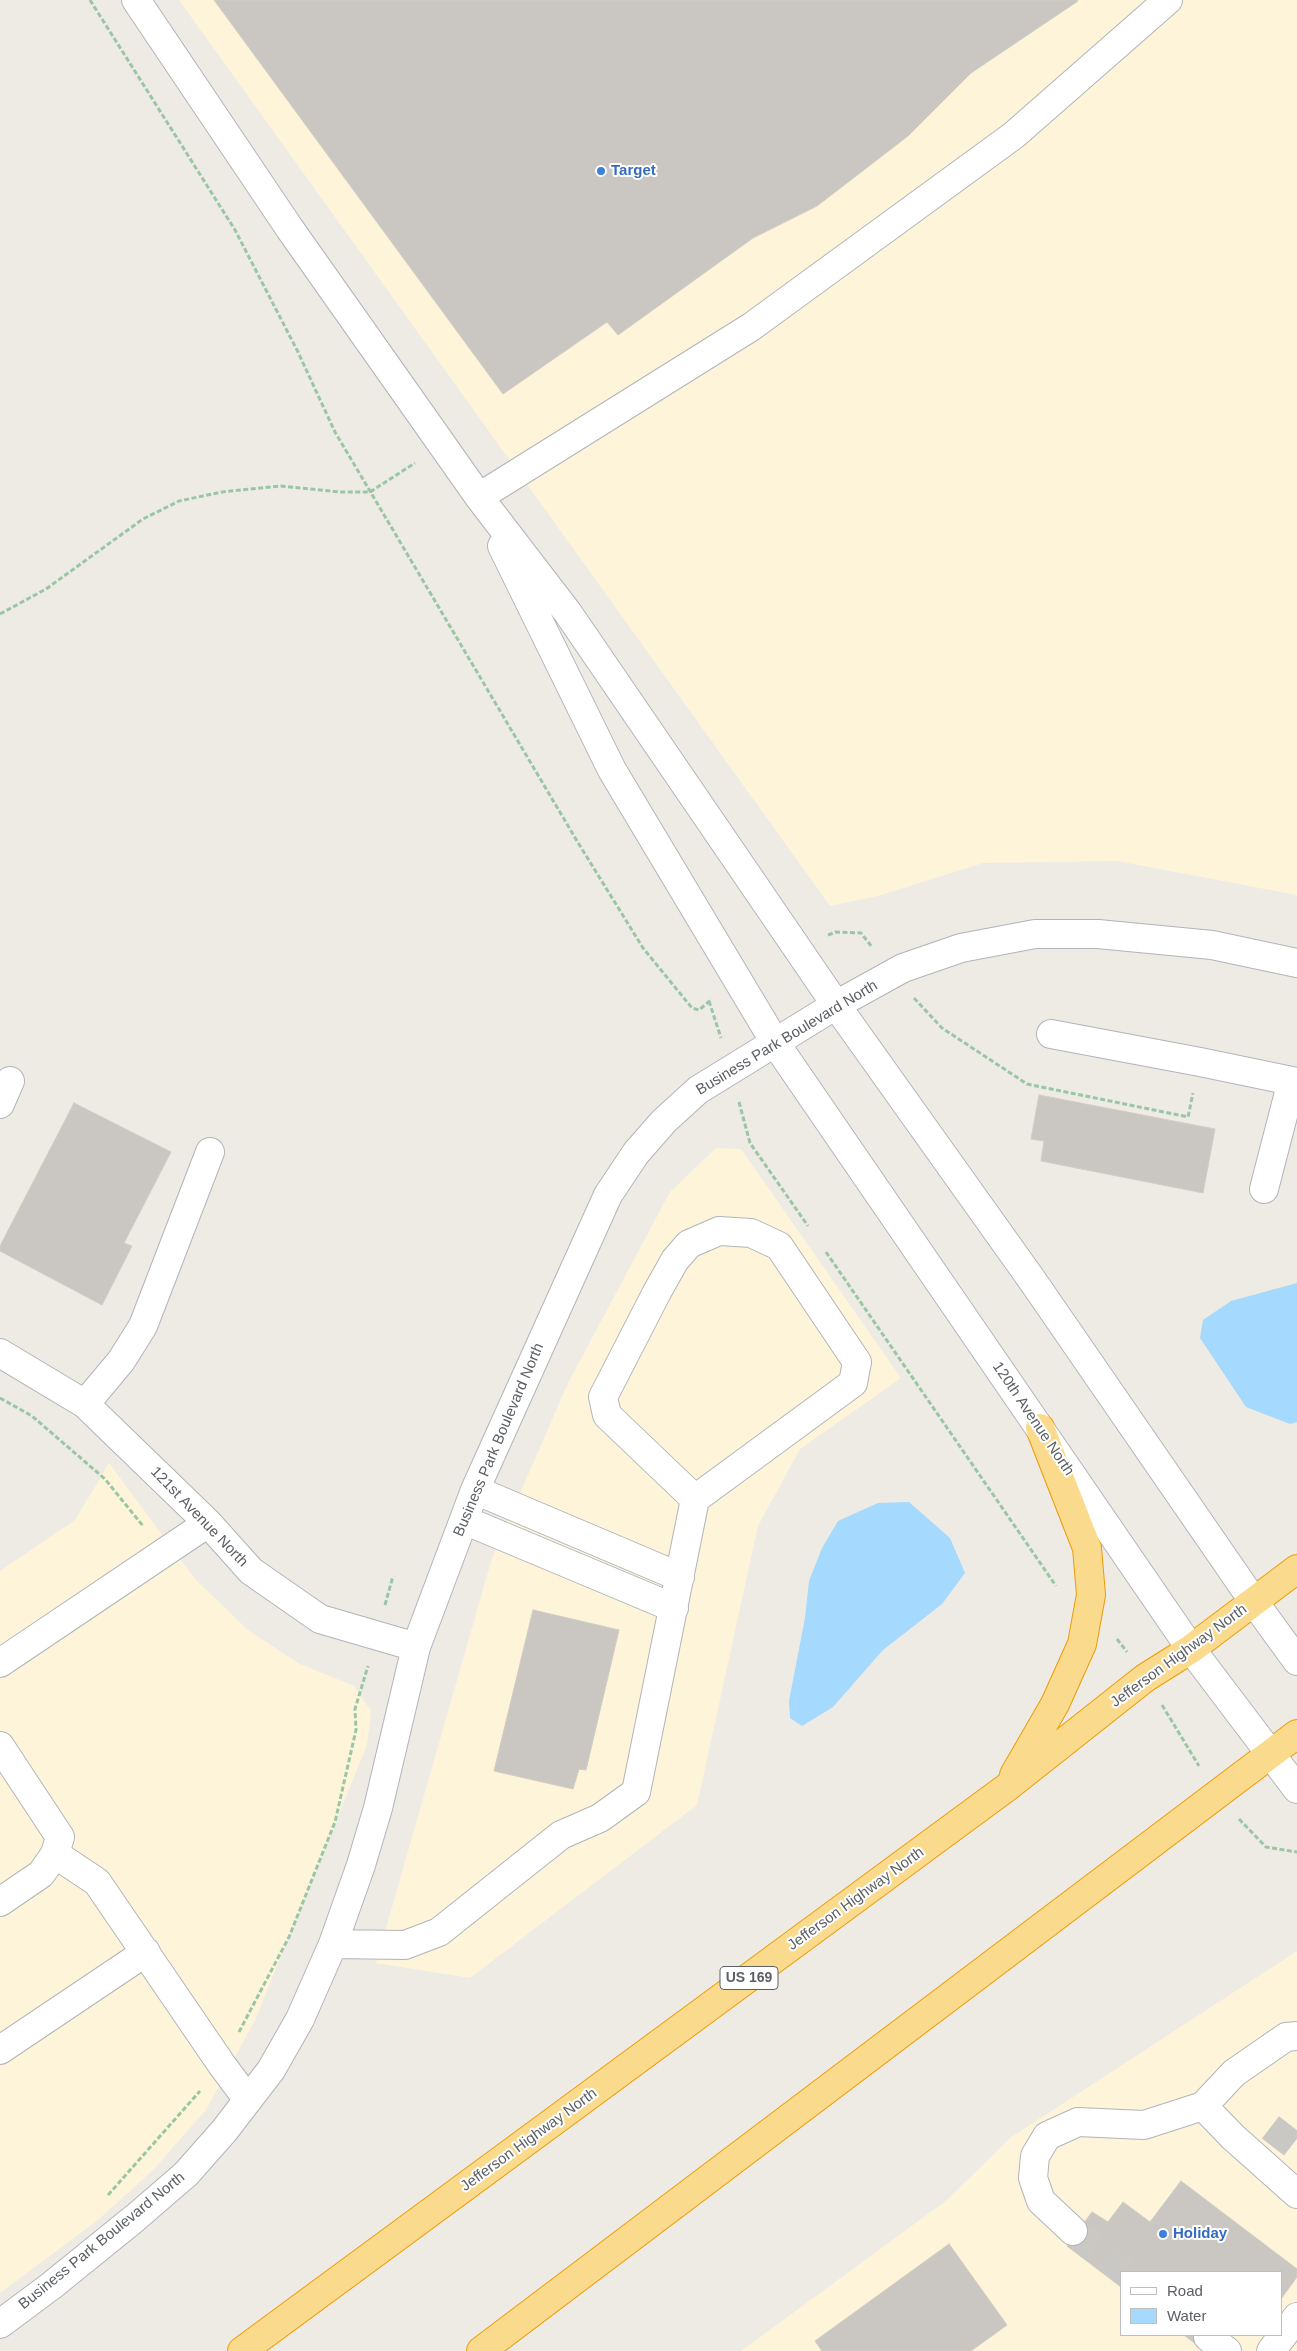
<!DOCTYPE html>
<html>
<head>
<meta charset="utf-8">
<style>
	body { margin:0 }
	#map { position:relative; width:1297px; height:2351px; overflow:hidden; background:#eeebe4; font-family:Arial,sans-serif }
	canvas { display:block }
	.legend { position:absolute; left:1120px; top:2271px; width:162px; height:65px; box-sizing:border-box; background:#fff; border:1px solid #bebfc1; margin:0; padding:6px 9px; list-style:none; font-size:15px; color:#5c6064 }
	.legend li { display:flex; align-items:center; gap:10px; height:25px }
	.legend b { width:25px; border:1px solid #bebfc1 }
</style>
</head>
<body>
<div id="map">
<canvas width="1297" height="2351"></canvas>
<ul class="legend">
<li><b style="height:6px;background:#fff"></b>Road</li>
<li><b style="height:14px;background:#a5d9fd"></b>Water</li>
</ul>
</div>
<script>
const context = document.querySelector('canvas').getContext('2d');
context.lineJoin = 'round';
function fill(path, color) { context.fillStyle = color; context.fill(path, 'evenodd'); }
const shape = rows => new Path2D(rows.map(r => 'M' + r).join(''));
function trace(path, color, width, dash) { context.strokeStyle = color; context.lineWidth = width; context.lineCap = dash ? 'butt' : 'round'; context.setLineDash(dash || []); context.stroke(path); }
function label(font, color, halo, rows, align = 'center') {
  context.font = font + ' Arial,sans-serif'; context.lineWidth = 4; context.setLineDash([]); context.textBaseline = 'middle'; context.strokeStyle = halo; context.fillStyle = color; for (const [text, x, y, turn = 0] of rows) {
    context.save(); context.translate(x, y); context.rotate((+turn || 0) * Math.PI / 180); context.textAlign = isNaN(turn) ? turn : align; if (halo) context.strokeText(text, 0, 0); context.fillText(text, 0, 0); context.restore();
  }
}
fill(shape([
	[179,0,1297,0,1297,895,1117,861,983,863,878,896,830,906],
	[716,1148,741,1149,901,1378,800,1449,758,1526,697,1805,470,1978,376,1963,492,1558,568,1383,670,1192],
	[109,1463,195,1579,248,1630,298,1663,354,1686,371,1711,367,1745,255,2020,206,2110,153,2170,98,2220,0,2293,0,1571,75,1520],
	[1297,1951,1297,2351,741,2351,947,2200,1010,2138],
	[1121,2272,1281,2272,1281,2335,1121,2335]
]), '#fdf4da');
fill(shape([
	[1297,1283,1297,1422,1290,1424,1246,1407,1200,1338,1203,1320,1231,1301],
	[909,1502,950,1538,965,1573,942,1604,883,1650,833,1707,802,1726,790,1718,789,1701,805,1618,809,1581,822,1548,838,1521,878,1503]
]), '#a5d9fd');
const building = shape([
	[214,0,1077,0,1078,1,971,73,908,136,817,206,753,238,618,335,607,322,503,394,214,0],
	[1039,1095,1215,1129,1203,1193,1041,1161,1044,1141,1031,1139,1039,1095],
	[74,1103,171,1152,124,1243,132,1246,102,1305,0,1251,0,1246,74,1103],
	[533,1610,619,1630,586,1770,579,1769,573,1789,494,1771,533,1610],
	[1181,2181,1297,2269,1297,2277,1281,2299,1281,2272,1121,2272,1121,2287,1067,2246,1092,2212,1108,2222,1123,2202,1150,2222,1181,2181],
	[949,2244,1007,2325,971,2351,822,2351,815,2341,949,2244],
	[1184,2335,1205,2335,1197,2345,1184,2335]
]);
fill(building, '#cac6c1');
trace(building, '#d2cdc2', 1);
trace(shape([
	[1273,2147,1297,2116],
	[1073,2231,1125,2272]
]), '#cac8c4', 28, [28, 14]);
const minor = shape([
	[136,0,290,229,479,497,568,613,836,1005,1032,1280,1254,1602,1297,1661],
	[479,497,751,327,1014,135,1168,0],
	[502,546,612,770,776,1044,1191,1649,1297,1789],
	[1051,1034,1200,1062,1297,1082],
	[0,1104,10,1081],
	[1264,1189,1292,1081],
	[0,1353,85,1404,208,1523,251,1571,320,1619,416,1647],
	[85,1404,121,1361,143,1326,210,1152],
	[475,1490,680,1577],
	[464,1520,674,1608],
	[0,1663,208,1523],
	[0,1746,60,1837,55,1854,41,1874,0,1902],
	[55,1854,97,1882,222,2065,248,2100],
	[333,1944,405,1945,439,1932,561,1835,600,1818,636,1792,695,1499,853,1383,857,1362,779,1246,751,1233,719,1231,689,1244,675,1260,657,1292,603,1397,607,1415,695,1499],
	[1297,2036,1286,2037,1234,2073,1203,2106,1233,2137,1297,2194],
	[0,2050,146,1952],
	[1073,2231,1041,2201,1033,2178,1035,2156,1047,2136,1078,2122,1144,2125,1203,2106],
	[0,2324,51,2286,135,2218,186,2174,224,2131,271,2070,300,2019,333,1944,361,1865,378,1808,416,1647,475,1490,608,1195,636,1153,664,1121,698,1090,836,1005,903,968,961,948,1035,934,1098,934,1212,945,1297,963],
	[1208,2337,1227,2351],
	[1271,2351,1297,2317]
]);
const highway = shape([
	[1014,1775,1055,1704,1082,1644,1091,1595,1087,1548,1040,1428],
	[242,2351,1006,1788,1145,1678,1191,1649,1297,1569],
	[481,2351,1297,1734]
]);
trace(minor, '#b1b4b8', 30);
trace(highway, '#ec9c06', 30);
trace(shape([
	[90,0,235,230,298,352,335,432,577,841,643,948,692,1008,699,1010,712,999],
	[0,614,46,589,143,519,179,501,222,492,281,486,341,492,370,492,415,463],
	[828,935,836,932,861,933,872,947],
	[914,998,942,1028,1027,1084,1188,1117,1193,1093],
	[709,1001,721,1038],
	[739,1102,750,1143,808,1226],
	[826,1252,1056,1586],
	[0,1398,32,1416,105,1479,143,1526],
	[385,1605,393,1576],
	[1117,1639,1127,1652],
	[1162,1705,1199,1766],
	[1239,1819,1266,1847,1297,1852],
	[239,2032,289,1937,335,1822,356,1730,355,1709,368,1666],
	[108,2195,200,2091]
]), '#9ac6a5', 3, [5, 2.5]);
trace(minor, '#fff', 28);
trace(highway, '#fadb8e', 28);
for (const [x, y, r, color] of [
	[601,171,5,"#3f7fe0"],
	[1163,2234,5,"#3f7fe0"]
]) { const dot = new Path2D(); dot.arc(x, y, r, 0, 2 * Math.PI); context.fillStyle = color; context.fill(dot); trace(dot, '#fff', 2); }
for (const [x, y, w] of [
	[749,1978,58]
]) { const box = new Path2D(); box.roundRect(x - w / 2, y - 11.5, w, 23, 4); context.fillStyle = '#fff'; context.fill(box); trace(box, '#5c6064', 1); }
label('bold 14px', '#5c6064', null, [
	["US 169",749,1978]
]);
label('bold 15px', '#366cbe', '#fff', [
	["Target",611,171],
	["Holiday",1173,2234]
], 'left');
label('15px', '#5c6064', '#fff', [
	["Business Park Boulevard North",787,1038,-31],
	["120th Avenue North",1033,1419,56],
	["Business Park Boulevard North",499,1440,-67],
	["121st Avenue North",199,1517,46],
	["Jefferson Highway North",1179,1656,-36],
	["Jefferson Highway North",856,1899,-36],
	["Jefferson Highway North",529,2140,-36],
	["Business Park Boulevard North",102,2241,-39]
]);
</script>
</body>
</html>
